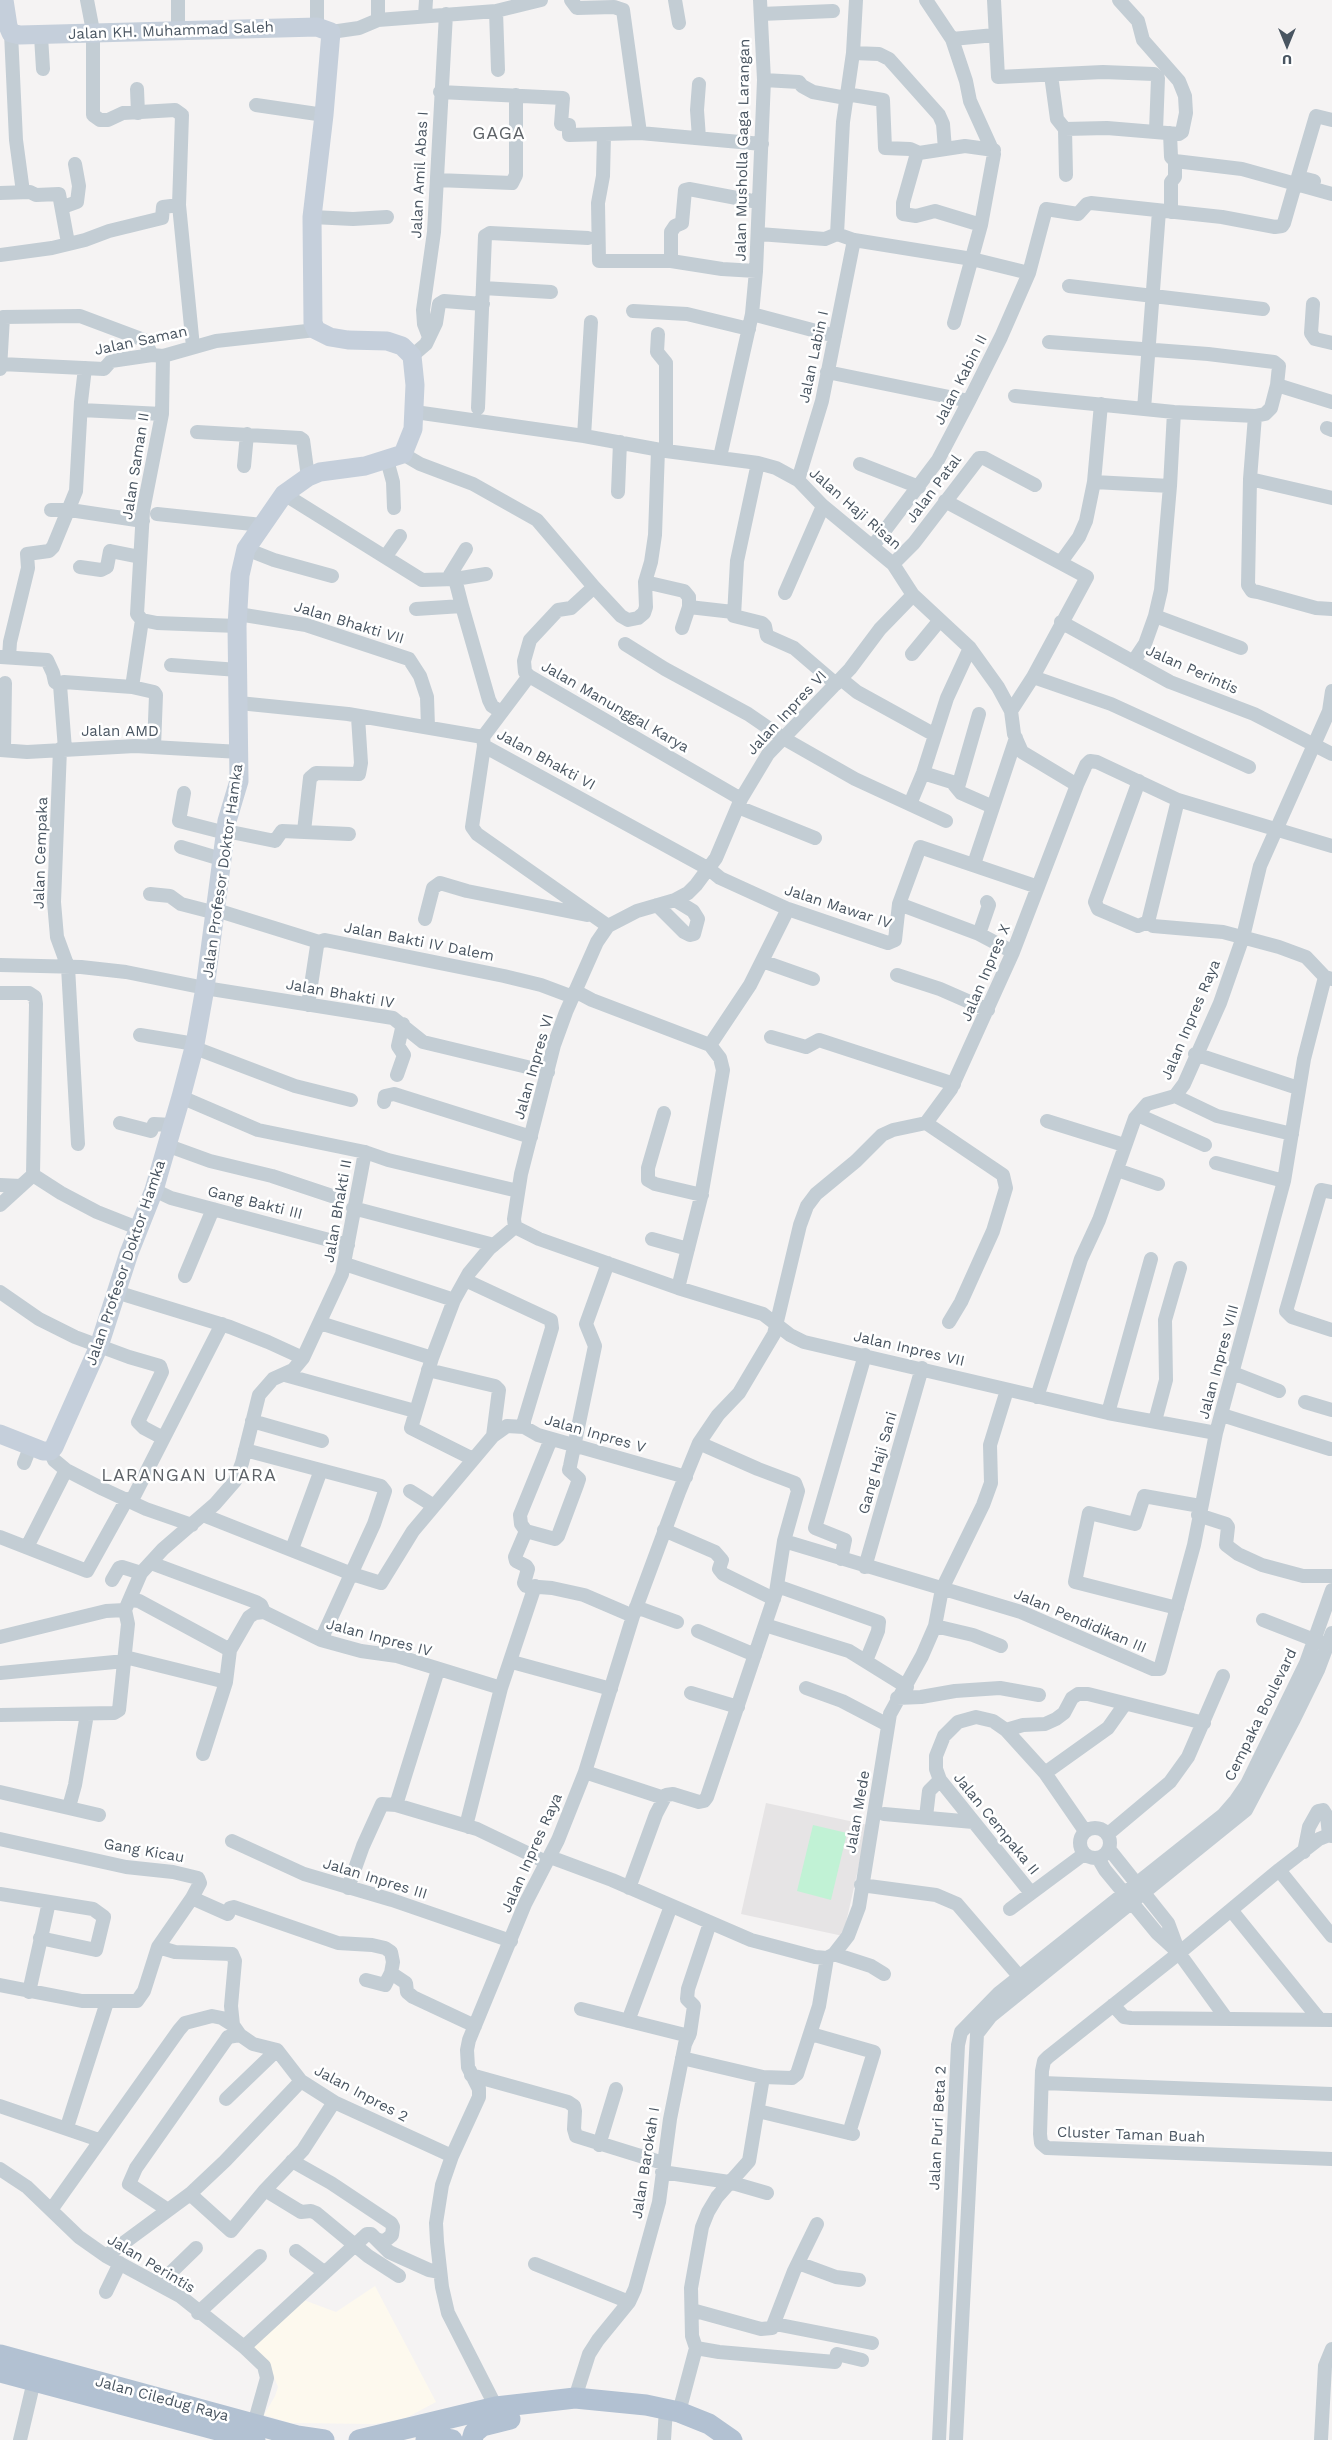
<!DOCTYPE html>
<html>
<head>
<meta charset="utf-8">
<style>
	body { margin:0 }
	#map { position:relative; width:1332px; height:2440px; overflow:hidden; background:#f5f3f3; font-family:"Work Sans",sans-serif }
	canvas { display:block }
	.north { position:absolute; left:1262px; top:20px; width:50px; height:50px; -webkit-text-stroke:4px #fff; paint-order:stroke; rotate:180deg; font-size:14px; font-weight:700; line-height:20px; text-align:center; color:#495561 }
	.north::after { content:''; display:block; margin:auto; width:18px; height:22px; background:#495561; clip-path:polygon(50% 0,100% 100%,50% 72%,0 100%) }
</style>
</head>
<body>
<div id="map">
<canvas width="1332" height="2440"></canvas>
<div class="north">U</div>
</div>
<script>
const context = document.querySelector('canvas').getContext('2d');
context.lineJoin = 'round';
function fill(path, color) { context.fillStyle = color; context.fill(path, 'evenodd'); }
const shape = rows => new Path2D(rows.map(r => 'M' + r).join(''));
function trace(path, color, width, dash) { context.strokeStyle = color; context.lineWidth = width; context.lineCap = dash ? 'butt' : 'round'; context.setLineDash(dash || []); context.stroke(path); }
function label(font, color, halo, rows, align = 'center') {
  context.font = font + ' "Work Sans",sans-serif'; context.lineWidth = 5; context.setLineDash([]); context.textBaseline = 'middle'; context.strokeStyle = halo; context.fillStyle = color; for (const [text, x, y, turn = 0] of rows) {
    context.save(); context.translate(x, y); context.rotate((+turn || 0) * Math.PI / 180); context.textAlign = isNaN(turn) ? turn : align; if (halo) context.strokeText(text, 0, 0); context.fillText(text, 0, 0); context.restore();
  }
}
fill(shape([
	[375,2286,436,2402,406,2418,375,2424,291,2423,264,2415,275,2396,278,2387,270,2367,247,2345,301,2299,336,2312]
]), '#fdf9ee');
fill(shape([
	[766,1803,868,1825,843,1936,741,1914]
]), '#e6e4e5');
fill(shape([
	[813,1825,847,1833,831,1900,797,1891]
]), '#c1f2d5');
trace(shape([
	[87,0,93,31,93,115,100,120,108,120,123,113,175,110,182,115,179,205,193,347],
	[178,0,178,32],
	[378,0,378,20],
	[571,0,577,8,614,7,623,10,640,133],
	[675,0,679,23],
	[926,0,952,39,966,81,970,101,994,154,981,225,954,323],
	[994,0,998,77,1103,72,1154,74,1158,78,1156,131],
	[496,11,498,70],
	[761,14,833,11],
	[425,15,426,0],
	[317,27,317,0],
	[331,32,359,28,378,20,496,11,541,0],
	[11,33,16,140,23,192],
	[41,36,43,69],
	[952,39,995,35],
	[853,53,879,54,889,59,939,115,943,124,945,149],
	[1051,75,1057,119,1065,129,1107,128,1179,134,1182,132,1186,113,1185,96,1179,81,1143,40,1138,21,1119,0],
	[764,80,799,82,802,86,813,92,846,98],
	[699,84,697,110,699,138],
	[137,89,138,113],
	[440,92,563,98,561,124,569,125,569,135,640,133,762,144],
	[846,94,883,100,885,148,910,149,919,153],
	[256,105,324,115],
	[1065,129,1066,175],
	[1170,133,1171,157,1175,161,1175,177,1171,182,1171,212],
	[604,135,603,176,598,203,599,261,671,261,722,269,756,271],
	[1175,161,1242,169,1332,194],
	[437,180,512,183,516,175,516,95],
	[1314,181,1298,177,1316,116,1332,120],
	[0,193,30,192,36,195,59,194,68,243],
	[63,207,77,202,79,186,75,164],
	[312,217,353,219,387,217],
	[981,225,935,211,916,216,903,214,903,203,916,157,919,153,965,146,994,150],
	[759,234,825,239,837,234,854,240,972,259,1029,273],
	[837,234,843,122,853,53,856,0],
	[0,255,52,248,85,240,109,231,162,218,163,207,179,205],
	[671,261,671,232,675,226,682,223,685,190,689,189,758,202],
	[1069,286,1263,309],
	[483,288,551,292],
	[1313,304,1311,333,1315,339,1332,343],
	[633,311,687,314,749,329],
	[752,314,835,336],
	[658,334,657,352,666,363,666,451],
	[429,337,424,324,423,310,434,232,446,14],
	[163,356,162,414,143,511,137,614,142,620,157,623,237,626],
	[412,356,426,344,436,323,439,304,444,301,483,304],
	[1,364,104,369,111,361,152,355,163,356,216,341,316,330],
	[0,369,3,317,80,316,144,340,152,355],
	[827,372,969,401],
	[1277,385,1332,402],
	[1015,396,1174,412,1255,416,1265,414,1271,408,1277,385,1279,366,1274,362,1208,354,1049,342],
	[478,408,485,236,490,233,588,238],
	[1144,409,1159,211],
	[81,410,162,414],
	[415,412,584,436,666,451,758,463,776,468,798,480,823,506,893,564,913,595,970,648,998,687,1011,711,1014,734,1022,752,1077,785],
	[1255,416,1250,479,1248,585,1252,591,1258,592,1316,608,1332,609],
	[1327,428,1332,430],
	[197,432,300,438,303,440,308,477],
	[584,436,591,322],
	[403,454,420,464,473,484,537,520,594,587,621,616,628,620,638,618,644,613,646,607,645,582,651,562,655,535,658,450],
	[720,457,752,314,756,271,764,80,760,0],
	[387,460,393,482,394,508],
	[758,463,737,561,734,616,762,623,765,626,767,636,794,648,836,684],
	[860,464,919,487],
	[244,466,247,434],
	[1250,479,1332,498],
	[798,480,822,401,854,240],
	[1094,482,1170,486],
	[618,492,620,442],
	[284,494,422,580,455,579,450,575,466,549],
	[945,501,1087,577,1033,677,1011,711],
	[51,510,70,510,143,521],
	[157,514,262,525],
	[873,546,938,460,969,401,1001,337,1029,273,1046,209,1078,214,1087,204,1091,203,1222,217,1275,227,1282,226,1284,223,1295,185],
	[246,549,274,560,332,576],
	[386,556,400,536],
	[1061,562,1079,537,1086,521,1094,482,1101,404],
	[893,564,914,543,979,458,984,458,1035,485],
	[80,567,101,570,107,567,110,551,140,557],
	[645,582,684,591,689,597,689,607,733,612],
	[594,587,571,608,558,610,530,640,524,661,525,672,529,676,741,799],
	[785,593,823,506],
	[913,595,880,629,850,669,768,754,741,799,716,858,696,885,688,893,675,900,637,911,608,926,597,942,566,1012,554,1045,521,1174,514,1219,515,1227,539,1239,678,1288,763,1314,790,1335,804,1342,1108,1413,1216,1433],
	[462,606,455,579,486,574],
	[416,609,462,606,489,700,492,706,501,712],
	[238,614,306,625,409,659,420,676,427,697,428,727],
	[1155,616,1241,648],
	[1061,622,1170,682,1254,714,1332,754],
	[682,628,689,607],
	[625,644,665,669,748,714,783,738,855,779,946,821],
	[912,654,940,620],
	[1,657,47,660,53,673,55,682,60,685],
	[9,657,10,642,28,568,27,554,49,551,53,547,76,491,81,402,85,368],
	[1133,662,1145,644,1155,616,1161,590,1170,486,1174,412],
	[171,665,238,670],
	[1033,677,1111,704,1249,767],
	[841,679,857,692,935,735],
	[60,685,64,682,132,687,154,692,156,695,154,747],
	[60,685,65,749],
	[132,687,142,620],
	[239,703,348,714,483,737],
	[483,737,484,746,709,869,720,878,788,909,882,941,888,943,895,940,899,904,920,847,1038,887],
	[483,737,529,676],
	[484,746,472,827,477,834,608,926],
	[60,749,54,902,57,937,68,967,78,1144],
	[0,750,27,752,135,746,240,752],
	[4,750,5,683],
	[923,773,952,782,961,793,993,807,974,864],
	[1139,781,1095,902,1098,909,1138,926,1148,922],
	[958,787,979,714],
	[184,793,179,821,226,833],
	[910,804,923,773,947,698,970,648],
	[738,807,815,838],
	[993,807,1016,738],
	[226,831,275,841,282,831,349,834],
	[304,831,310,778,316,773,359,774,361,763,358,717],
	[181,847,221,859],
	[150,894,170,896,181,904,216,913],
	[899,904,979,934,1013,952],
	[657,905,684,932,690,935,694,934,698,919,693,911,675,900],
	[216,910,319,942],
	[425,919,433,888,440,883,467,891,587,915],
	[1148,922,1153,926,1223,932,1279,947,1306,957,1325,977,1332,979],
	[1148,922,1178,800],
	[979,934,989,905,987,902],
	[319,942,325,940,504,976,541,985,573,997],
	[762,961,813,979],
	[0,965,81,967,126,972,205,988,393,1018,423,1042,548,1072],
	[897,975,940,989,988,1010],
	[575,991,592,1000,710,1045,720,1058,723,1070,701,1197,678,1288],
	[0,993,29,993,35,997,36,1004,33,1175,0,1205],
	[308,1005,317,946,319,942],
	[140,1035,195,1044],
	[771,1037,806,1047,819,1040,954,1084],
	[710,1045,750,985,788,909],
	[195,1048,295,1086,351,1100],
	[1195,1054,1298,1088],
	[397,1075,404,1055,398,1046,403,1024],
	[1175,1096,1217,1116,1292,1134],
	[181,1097,258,1130,365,1152,388,1160,518,1191],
	[384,1102,385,1096,394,1094,531,1137],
	[664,1113,648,1168,648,1180,655,1184,702,1195],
	[1138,1115,1205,1145],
	[1047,1121,1124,1145],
	[120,1123,151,1131,154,1124,172,1125],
	[926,1123,1003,1175,1006,1188,993,1231,961,1302,949,1322],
	[166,1145,210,1161,272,1176,332,1196],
	[1216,1163,1284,1181],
	[1117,1170,1158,1184],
	[33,1175,61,1193,97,1212,140,1229],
	[0,1185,21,1186],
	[154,1190,171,1198,348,1245],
	[1332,1192,1321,1190,1286,1311,1292,1317,1332,1330],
	[353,1208,494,1245],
	[652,1239,688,1249],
	[345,1264,454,1300],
	[185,1276,213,1209],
	[465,1280,551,1320,552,1328,524,1421,524,1427,538,1435,686,1477],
	[0,1292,39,1319,75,1337,129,1357,160,1366,162,1372,138,1422,144,1428,163,1438],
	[116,1292,230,1327,268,1342,303,1358],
	[320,1323,432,1358],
	[428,1370,495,1386,499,1390,493,1436],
	[1233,1373,1279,1391],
	[285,1375,415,1411],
	[1037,1397,1081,1259,1099,1220,1135,1118,1147,1104,1175,1096,1184,1084,1220,1003,1243,937,1260,866,1329,711,1332,691],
	[1305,1402,1332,1410],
	[1108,1413,1151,1259],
	[1222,1415,1330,1449],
	[252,1421,322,1441],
	[1155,1421,1166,1380,1165,1320,1180,1268],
	[551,1439,520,1515,521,1524,526,1531,515,1557,516,1561,526,1566,528,1569,524,1583,526,1586,552,1588,584,1595,633,1616],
	[245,1450,381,1486,385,1491,374,1524,321,1640],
	[50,1451,54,1460,66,1470,103,1489,146,1509,192,1525],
	[473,1459,411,1428,432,1358,454,1300,469,1273,489,1249,515,1227],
	[24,1463,31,1445],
	[410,1491,434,1506],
	[131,1502,222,1324],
	[203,1515,352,1574,381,1583,413,1531,493,1436,507,1426,524,1427],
	[1198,1515,1226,1524,1228,1527,1226,1545,1238,1554,1262,1565,1303,1576,1332,1576],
	[664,1530,715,1552,722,1560,719,1569,723,1574,774,1599],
	[526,1531,555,1539,558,1536,577,1485,579,1479,569,1470,570,1466,595,1346,586,1324,608,1263],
	[0,1537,87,1571,127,1499],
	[784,1541,1021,1612,1153,1669,1160,1669,1194,1545,1216,1433,1284,1181,1304,1059,1325,977],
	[27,1547,66,1470],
	[292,1549,321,1470],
	[841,1559,845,1540,815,1528,865,1355],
	[151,1563,256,1602,261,1605,264,1612],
	[865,1567,922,1368],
	[112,1580,119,1568,122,1567,141,1573],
	[777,1586,879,1622,878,1631,866,1661],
	[130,1600,139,1601,230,1650],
	[636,1607,677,1622],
	[1177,1608,1075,1582,1089,1513,1135,1524,1144,1496,1200,1506],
	[1263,1620,1322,1643],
	[765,1625,849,1651,907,1687],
	[935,1626,973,1635,1001,1646],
	[698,1631,755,1655],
	[0,1637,106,1611,125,1610,141,1573,163,1549,215,1504,235,1481,242,1463,259,1395,273,1379,293,1370,303,1358,342,1274,365,1152],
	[125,1657,226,1682],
	[512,1662,611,1689],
	[0,1673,125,1661],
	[806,1688,842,1701,888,1725],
	[691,1693,738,1707],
	[897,1698,921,1697,955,1691,1000,1688,1039,1695],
	[0,1715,114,1713,119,1710,128,1624,125,1610],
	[1006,1730,1023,1725,1045,1724,1056,1719,1064,1713,1072,1698,1078,1694,1088,1694,1204,1723],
	[203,1754,226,1682,230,1650,249,1617,255,1613,264,1612,321,1640,361,1651,397,1656,501,1688],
	[585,1772,664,1798],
	[1045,1773,1108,1728,1125,1704],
	[0,1792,99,1815],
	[396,1805,438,1670],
	[69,1807,75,1785,87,1714],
	[884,1814,973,1822],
	[926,1817,929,1791,940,1780],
	[469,1827,467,1822,501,1688,535,1586],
	'1080 1843a15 15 0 1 1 30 0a15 15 0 1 1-30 0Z',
	[1108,1834,1170,1782,1188,1757,1223,1676],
	[1332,1836,1329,1835,1319,1839,1279,1870,1179,1953,1048,2057,1044,2061,1042,2071,1040,2134,1041,2143,1047,2148,1332,2159],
	[0,1839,126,1867,173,1872,198,1878,200,1883,192,1898,158,1947,144,1991,137,2001,82,2001,0,1985],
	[232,1841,304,1874,392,1900,511,1941],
	[1109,1849,1168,1923,1178,1950],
	[1304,1852,1309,1827,1318,1811,1323,1810,1327,1816,1329,1835],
	[550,1857,612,1880,751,1940,815,1957,827,1958,834,1954,848,1936,859,1907,890,1714,922,1656,935,1626,942,1589,983,1505,991,1483,990,1445,1007,1390],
	[1098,1858,1105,1870,1157,1933,1179,1953,1226,2018],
	[1279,1870,1332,1936],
	[861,1885,936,1895,957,1904,1025,1983],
	[348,1888,363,1846,382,1804,396,1805,477,1829,546,1862],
	[629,1888,656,1814,666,1795,673,1794,699,1802,704,1801,707,1797,776,1592,784,1541,798,1491,795,1483,758,1469,699,1443],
	[1031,1893,940,1780,936,1769,936,1756,944,1736,958,1722,976,1717,993,1721,1006,1730,1045,1773,1085,1831],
	[0,1894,93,1909,104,1917,96,1950,40,1938],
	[192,1898,228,1914,230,1908,234,1907,338,1943,372,1945,385,1948,391,1952,393,1962,391,1973,385,1985,366,1980],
	[1010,1909,1084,1854],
	[1231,1910,1320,2020],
	[158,1947,175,1952,232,1954,235,1961,231,2006,233,2025],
	[834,1954,871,1966,884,1974],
	[391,1973,406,1983,407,1992,413,1997,475,2026],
	[29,1992,49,1902],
	[1113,2005,1124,2017,1131,2018,1332,2020],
	[581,2009,689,2036],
	[628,2021,671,1906],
	[811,2034,874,2052,849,2133],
	[682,2058,763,2077],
	[471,2075,568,2102,574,2106,575,2111,574,2129,576,2136,663,2163],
	[1042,2083,1332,2094],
	[226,2099,277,2050],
	[0,2106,99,2140],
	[758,2111,853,2134],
	[67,2127,107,2002],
	[599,2145,616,2089],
	[292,2161,331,2183,391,2223,393,2227,392,2235,386,2240,378,2241],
	[0,2169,27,2187,79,2237,106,2256,180,2296,244,2347,264,2366,267,2378,254,2424],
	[662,2172,729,2182,767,2193],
	[265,2190,301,2212,311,2211,316,2213,368,2256,399,2276],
	[190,2194,231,2231,265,2190,303,2150,334,2102],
	[51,2210,179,2030,185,2023,212,2016,222,2018,233,2025,240,2035,253,2044,277,2050,301,2081,334,2102,452,2156],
	[168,2210,129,2184,136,2168,226,2040,228,2037,240,2035],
	[296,2251,324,2272],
	[106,2256,190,2194,225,2161,301,2081],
	[798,2263,836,2277,859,2280],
	[535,2264,629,2302],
	[159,2284,196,2248],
	[106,2292,120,2263],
	[692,2310,761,2329,772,2328,794,2271,817,2224],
	[198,2313,260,2256],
	[775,2324,872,2343],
	[244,2347,367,2234,371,2234,389,2252,429,2270,440,2272],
	[696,2348,719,2352,835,2362,837,2354,862,2360],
	[575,2398,589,2354,598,2340,629,2302,635,2289,659,2202,670,2119,685,2044,690,2033,694,2006,687,1999,688,1989,710,1923],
	[496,2407,448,2313,442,2287,437,2242,436,2223,442,2185,452,2156,479,2097,479,2089,468,2067,467,2050,469,2040,525,1904,558,1840,585,1772,633,1616,679,1492,699,1443,718,1415,739,1393,774,1334,800,1225,807,1206,816,1194,856,1161,882,1135,893,1130,926,1123,951,1089,1013,952,1077,785,1086,765,1090,761,1097,762,1178,800,1332,846],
	[679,2412,696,2348,692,2336,691,2288,702,2227,708,2212,717,2197,749,2161,763,2077,792,2078,797,2074,819,2006,827,1958],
	[20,2440,34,2381],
	[664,2440,666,2408],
	[939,2440,958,2045,961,2032,999,1993,1223,1815,1236,1800,1247,1784,1306,1663,1332,1590],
	[956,2440,977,2034,991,2016,1246,1810,1294,1719,1318,1670,1332,1633],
	[1321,2440,1325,2366,1332,2349]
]), '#c3cdd4', 14);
trace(shape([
	[0,1434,43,1451,50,1451,54,1447,99,1346,129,1253,154,1190,181,1097,195,1044,205,988,227,821,239,781,237,626,240,575,246,549,284,494,308,477,320,472,365,466,403,454,413,429,415,385,412,356,402,346,387,341,348,340,330,337,316,330,313,323,312,217,324,115,331,32,317,27,20,35,11,33,8,26,4,0]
]), '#c5cfdb', 19);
trace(shape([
	[0,2355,297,2436,324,2440],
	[0,2372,255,2440],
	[359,2440,496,2407,575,2398,646,2405,679,2412,709,2424,732,2440],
	[426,2440,439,2438,452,2440],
	[472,2440,474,2433,482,2426,510,2419]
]), '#b2c1d2', 21);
label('15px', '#495561', '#fff', [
	["Jalan KH. Muhammad Saleh",171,31,-2],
	["Jalan Musholla Gaga Larangan",743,150,-89],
	["Jalan Amil Abas I",420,175,-87],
	["Jalan Saman",141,341,-12],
	["Jalan Labin I",814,357,-78],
	["Jalan Kabin II",961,380,-63],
	["Jalan Saman II",136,466,-81],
	["Jalan Patal",934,489,-53],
	["Jalan Haji Risan",855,509,41],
	["Jalan Bhakti VII",349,623,17],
	["Jalan Perintis",1192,670,24],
	["Jalan Manunggal Karya",615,707,30],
	["Jalan Inpres VI",787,713,-47],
	["Jalan AMD",120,732],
	["Jalan Bhakti VI",546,760,29],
	["Jalan Cempaka",41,853,-88],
	["Jalan Profesor Doktor Hamka",223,871,-82],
	["Jalan Mawar IV",838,907,18],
	["Jalan Bakti IV Dalem",419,942,11],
	["Jalan Inpres X",986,973,-67],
	["Jalan Bhakti IV",340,994,10],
	["Jalan Inpres Raya",1191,1020,-67],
	["Jalan Inpres VI",534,1067,-74],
	["Gang Bakti III",255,1203,14],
	["Jalan Bhakti II",338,1211,-80],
	["Jalan Profesor Doktor Hamka",126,1263,-71],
	["Jalan Inpres VII",909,1349,13],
	["Jalan Inpres VIII",1219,1362,-75],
	["Jalan Inpres V",595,1434,16],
	["Gang Haji Sani",878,1463,-74],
	["Jalan Pendidikan III",1080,1621,23],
	["Jalan Inpres IV",379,1638,15],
	["Cempaka Boulevard",1261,1715,-64],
	["Jalan Mede",858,1812,-80],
	["Jalan Cempaka II",996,1824,51],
	["Gang Kicau",144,1851,10],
	["Jalan Inpres Raya",532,1853,-66],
	["Jalan Inpres III",375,1879,17],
	["Jalan Inpres 2",361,2094,28],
	["Jalan Puri Beta 2",938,2128,-87],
	["Cluster Taman Buah",1131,2135,2],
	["Jalan Barokah I",646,2163,-81],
	["Jalan Perintis",151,2264,31],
	["Jalan Ciledug Raya",162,2399,15]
]);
context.letterSpacing = '1px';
label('18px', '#5e6368', '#fff', [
	["GAGA",499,134],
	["LARANGAN UTARA",189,1476]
]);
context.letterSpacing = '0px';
</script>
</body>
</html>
